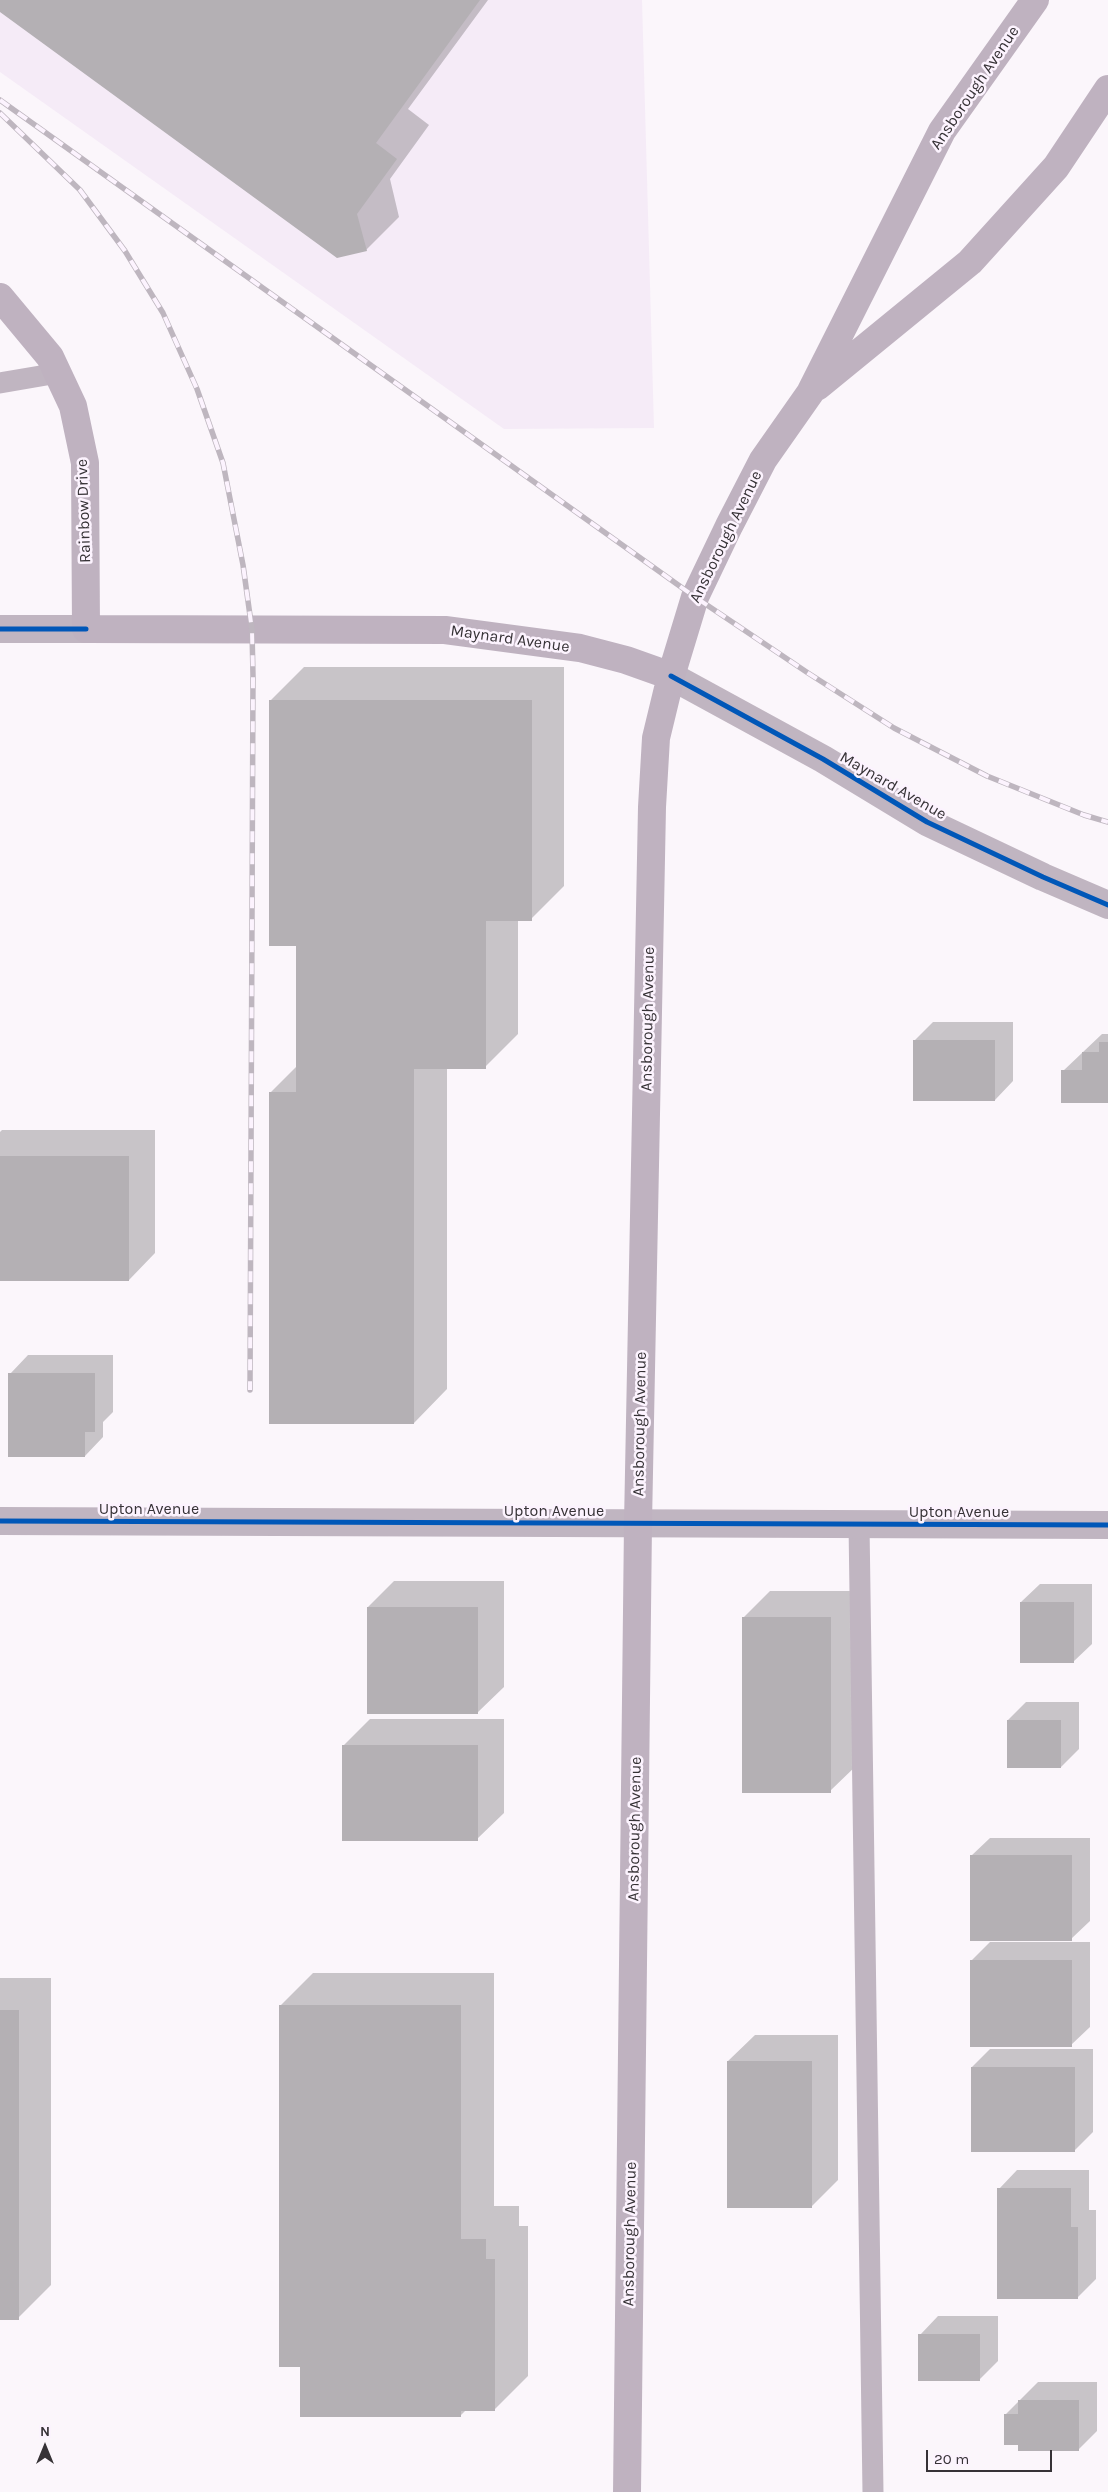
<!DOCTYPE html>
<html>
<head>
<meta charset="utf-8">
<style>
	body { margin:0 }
	#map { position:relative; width:1108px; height:2492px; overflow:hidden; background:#fbf6fb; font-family:Karla,sans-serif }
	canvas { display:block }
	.north { position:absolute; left:20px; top:2422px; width:50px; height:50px; -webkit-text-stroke:4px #fcf3fe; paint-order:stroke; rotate:0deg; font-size:14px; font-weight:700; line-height:20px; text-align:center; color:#363236 }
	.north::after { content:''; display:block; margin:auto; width:18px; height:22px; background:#363236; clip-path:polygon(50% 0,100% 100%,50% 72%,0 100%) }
	.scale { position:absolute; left:926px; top:2450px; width:126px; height:22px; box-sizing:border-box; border:2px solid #363236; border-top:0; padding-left:6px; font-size:15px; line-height:18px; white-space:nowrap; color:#363236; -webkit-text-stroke:4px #fcf3fe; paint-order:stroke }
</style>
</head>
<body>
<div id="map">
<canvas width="1108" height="2492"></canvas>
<div class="north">N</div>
<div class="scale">20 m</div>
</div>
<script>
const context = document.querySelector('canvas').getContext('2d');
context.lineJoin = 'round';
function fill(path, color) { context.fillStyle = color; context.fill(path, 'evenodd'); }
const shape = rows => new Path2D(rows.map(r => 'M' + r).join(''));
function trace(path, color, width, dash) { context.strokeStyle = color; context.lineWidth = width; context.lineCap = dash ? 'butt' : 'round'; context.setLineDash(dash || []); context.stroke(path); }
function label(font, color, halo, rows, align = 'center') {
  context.font = font + ' Karla,sans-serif'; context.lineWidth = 5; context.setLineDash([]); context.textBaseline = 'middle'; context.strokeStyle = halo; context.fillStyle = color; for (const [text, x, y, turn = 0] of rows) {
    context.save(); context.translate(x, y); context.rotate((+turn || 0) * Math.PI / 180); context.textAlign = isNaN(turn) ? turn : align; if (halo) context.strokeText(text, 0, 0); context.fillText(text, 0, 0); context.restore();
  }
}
fill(shape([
	[0,0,642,0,654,428,504,429,0,72]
]), '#f5ebf7');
fill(shape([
	[0,0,488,0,408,109,429,125,390,179,399,217,366,250,0,11],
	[304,667,564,667,564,886,531,919,518,919,518,1034,485,1067,447,1067,447,1389,414,1423,270,1093,297,1066,297,945,270,701],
	[933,1022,1013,1022,1013,1081,995,1100,914,1041],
	[1102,1034,1108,1034,1108,1102,1063,1071],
	[2,1130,155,1130,155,1253,129,1280,0,1280,0,1132],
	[28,1355,113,1355,113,1412,103,1422,103,1437,85,1456,10,1374],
	[394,1581,504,1581,504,1687,477,1713,368,1607],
	[1040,1584,1092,1584,1092,1644,1073,1662,1021,1602],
	[770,1591,857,1591,857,1765,830,1791,743,1618],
	[1026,1702,1079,1702,1079,1749,1061,1767,1008,1720],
	[370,1719,504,1719,504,1813,477,1839,343,1746],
	[990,1838,1090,1838,1090,1921,1071,1939,971,1856],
	[990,1942,1090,1942,1090,2027,1071,2045,971,1961],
	[313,1973,494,1973,494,2206,519,2206,519,2226,528,2226,528,2376,494,2410,466,2410,461,2415,301,2366,280,2006],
	[0,1978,51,1978,51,2285,18,2318,0,2318],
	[755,2035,838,2035,838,2180,811,2207,728,2061],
	[990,2049,1093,2049,1093,2132,1074,2151,972,2067],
	[1017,2170,1089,2170,1089,2210,1096,2210,1096,2279,1078,2297,999,2189],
	[938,2316,998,2316,998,2361,979,2380,920,2335],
	[1038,2382,1097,2382,1097,2431,1078,2450,1019,2443,1005,2415]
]), '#0003');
fill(shape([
	[0,0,480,0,376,143,397,159,357,214,367,251,337,258,0,12],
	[269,700,532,700,532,921,486,921,486,1069,414,1069,414,1424,269,1424,269,1092,296,1092,296,946,269,946],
	[913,1040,995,1040,995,1101,913,1101],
	[1099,1042,1108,1042,1108,1103,1061,1103,1061,1070,1082,1070,1082,1052,1099,1052],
	[0,1156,129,1156,129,1281,0,1281],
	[8,1373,95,1373,95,1432,85,1432,85,1457,8,1457],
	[1020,1602,1074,1602,1074,1663,1020,1663],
	[367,1607,478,1607,478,1714,367,1714],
	[742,1617,831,1617,831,1793,742,1793],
	[1007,1720,1061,1720,1061,1768,1007,1768],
	[342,1745,478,1745,478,1841,342,1841],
	[970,1855,1072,1855,1072,1941,970,1941],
	[970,1960,1072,1960,1072,2047,970,2047],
	[279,2005,461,2005,461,2239,486,2239,486,2259,495,2259,495,2411,461,2411,461,2417,300,2417,300,2367,279,2367],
	[0,2010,19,2010,19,2320,0,2320],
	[727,2061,812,2061,812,2208,727,2208],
	[971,2067,1075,2067,1075,2152,971,2152],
	[997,2188,1071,2188,1071,2227,1078,2227,1078,2299,997,2299],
	[918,2334,980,2334,980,2381,918,2381],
	[1018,2400,1079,2400,1079,2451,1018,2451,1018,2445,1004,2445,1004,2414,1018,2414]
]), '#b4b0b4');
trace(shape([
	[0,383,58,373],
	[859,1524,873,2492]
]), '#c0b5c1', 21);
trace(shape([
	[0,629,86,629],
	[671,676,823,759,927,822,1043,877,1108,905],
	[0,1521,1108,1525]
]), '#c0b5c1', 28);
trace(shape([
	[0,297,50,357,73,406,85,463,86,629,445,630,580,648,626,660,671,676],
	[817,387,970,262,1056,167,1108,89],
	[627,2492,638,1523,652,807,656,738,671,676,695,597,729,526,763,460,810,393,942,131,1035,0]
]), '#bfb2c0', 28);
const rail = shape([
	[0,100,695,597,808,673,894,728,987,776,1084,815,1108,822],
	[0,113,80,190,125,251,163,313,197,389,223,463,243,565,252,630,253,676,250,1390]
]);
trace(rail, '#beb6bf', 5.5);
trace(rail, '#fcf3fe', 4, [11]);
trace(shape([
	[0,629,86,629],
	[671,676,823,759,927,822,1043,877,1108,905],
	[0,1521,1108,1525]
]), '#0057b8', 5);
label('16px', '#363236', '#fcf3fe', [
	["Ansborough Avenue",975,88,-56],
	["Rainbow Drive",84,511,-92],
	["Ansborough Avenue",726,537,-64],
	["Maynard Avenue",510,639,8],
	["Maynard Avenue",893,786,30],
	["Ansborough Avenue",648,1019,-89],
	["Ansborough Avenue",640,1424,-89],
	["Upton Avenue",149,1509],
	["Upton Avenue",554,1511],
	["Upton Avenue",959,1512],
	["Ansborough Avenue",635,1829,-89],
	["Ansborough Avenue",630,2234,-89]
]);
</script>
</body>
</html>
